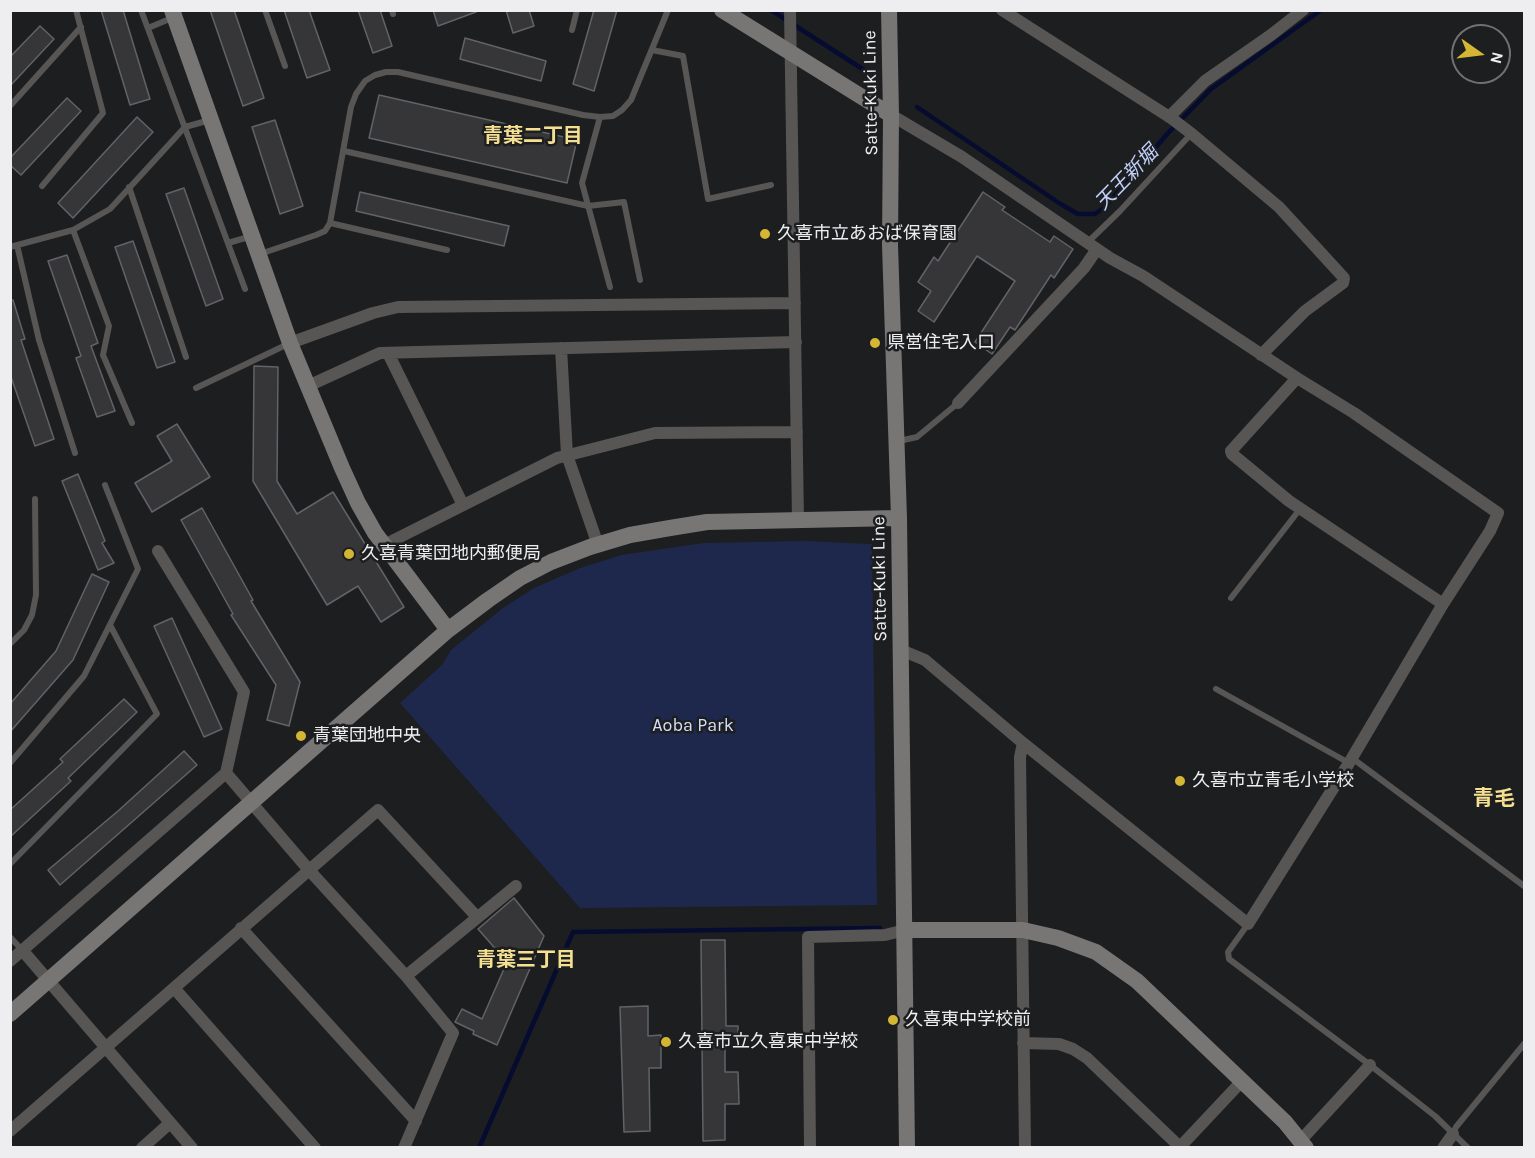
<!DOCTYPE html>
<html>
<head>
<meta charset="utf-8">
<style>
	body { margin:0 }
	#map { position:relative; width:1535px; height:1158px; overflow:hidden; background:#1d1e20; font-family:Karla,sans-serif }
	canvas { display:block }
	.frame { position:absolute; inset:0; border:12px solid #eeeef0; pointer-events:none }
	.north { position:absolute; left:1451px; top:24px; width:60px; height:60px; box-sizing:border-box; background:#1d1e20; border:2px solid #717173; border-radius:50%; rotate:104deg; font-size:16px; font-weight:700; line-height:24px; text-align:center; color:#eeeef0 }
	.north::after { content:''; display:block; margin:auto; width:21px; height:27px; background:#d5b534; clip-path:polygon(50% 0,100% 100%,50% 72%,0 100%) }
</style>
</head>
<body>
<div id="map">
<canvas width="1535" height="1158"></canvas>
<div class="frame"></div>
<div class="north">N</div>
</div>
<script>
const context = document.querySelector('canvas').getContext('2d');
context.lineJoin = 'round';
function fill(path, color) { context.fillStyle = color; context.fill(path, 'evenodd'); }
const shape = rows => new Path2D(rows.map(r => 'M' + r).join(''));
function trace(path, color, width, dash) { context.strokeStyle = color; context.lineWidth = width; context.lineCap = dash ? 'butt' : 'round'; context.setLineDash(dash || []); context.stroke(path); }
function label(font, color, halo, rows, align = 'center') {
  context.font = font + ' Karla,"Noto Sans JP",sans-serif'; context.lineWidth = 5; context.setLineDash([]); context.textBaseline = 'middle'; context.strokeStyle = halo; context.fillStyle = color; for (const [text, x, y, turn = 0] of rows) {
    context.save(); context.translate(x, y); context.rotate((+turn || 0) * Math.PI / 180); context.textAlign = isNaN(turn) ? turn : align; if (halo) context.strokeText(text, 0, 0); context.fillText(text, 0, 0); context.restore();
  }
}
fill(shape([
	[804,541,872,544,877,905,580,908,400,703,442,665,451,650,503,608,534,588,580,568,621,555,704,543]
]), '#1e284c');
trace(shape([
	[771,10,867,72],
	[917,107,1059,203,1078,214,1095,214,1105,207,1168,133,1211,89,1321,10],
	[479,1148,573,932,880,928]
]), '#060b30', 4.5);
const building = shape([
	[101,10,123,10,150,99,130,105,101,10],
	[210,10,234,10,264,98,243,106,210,10],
	[284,10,309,10,330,70,307,78,284,10],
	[358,10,380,10,392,46,373,53,358,10],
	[433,10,476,10,476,12,438,26,433,10],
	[506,10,529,10,534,26,513,33,506,10],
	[594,10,617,10,594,91,573,84,594,10],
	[40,26,54,39,10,86,10,57,40,26],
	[465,38,546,61,541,81,460,59,465,38],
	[379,95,577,140,567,183,369,138,379,95],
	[67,98,81,111,21,175,10,165,10,158,67,98],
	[137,117,153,132,73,218,58,203,137,117],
	[275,120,303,206,280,214,252,127,275,120],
	[184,188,223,299,206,306,166,194,184,188],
	[360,192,509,226,504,246,356,211,360,192],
	[983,192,1005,207,1002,210,1050,242,1054,236,1073,249,1054,278,1051,275,1015,330,1010,327,992,354,975,342,1015,281,977,256,934,322,918,311,931,291,918,282,934,257,938,261,983,192],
	[133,241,175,362,157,368,115,247,133,241],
	[67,255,98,343,91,346,115,411,97,417,76,358,81,356,48,261,67,255],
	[13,300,25,339,21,340,54,439,35,446,10,374,10,301,13,300],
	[254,366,278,367,277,481,297,514,333,492,404,607,381,622,358,586,327,605,253,481,254,366],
	[177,424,210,477,152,512,135,483,172,461,157,436,177,424],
	[78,474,105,541,102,543,114,563,98,570,62,481,78,474],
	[202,508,253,600,251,601,300,682,289,726,267,720,276,685,231,615,233,614,181,520,202,508],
	[92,574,109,582,73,660,10,732,10,704,56,651,92,574],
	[172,618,222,729,204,737,154,626,172,618],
	[124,699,137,712,68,778,71,781,10,837,10,810,63,762,60,759,124,699],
	[184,751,197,765,60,885,48,870,118,811,184,751],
	[514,898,544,936,497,1045,473,1034,474,1031,455,1022,462,1009,482,1019,507,962,478,929,514,898],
	[701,940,725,940,726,1026,738,1026,738,1038,725,1038,725,1072,738,1072,739,1104,725,1104,725,1140,703,1141,701,940],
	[648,1006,648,1036,661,1035,661,1068,649,1068,650,1131,624,1132,620,1007,648,1006]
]);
fill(building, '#363639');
trace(building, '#626366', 1.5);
trace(shape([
	[141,10,245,289],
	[265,10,285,66],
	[392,10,393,14],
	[148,28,172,18],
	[572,30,577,10],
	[652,50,683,56,708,199,771,185],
	[10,106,81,27],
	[600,117,582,183,610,287],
	[344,151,588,206,624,202,640,280],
	[42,186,103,113,76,10],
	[129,187,186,357],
	[330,223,447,250],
	[73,230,109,326,103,355,132,423],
	[1088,242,1120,211,1191,134],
	[228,243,252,236],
	[17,245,39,340,75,453],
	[10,247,73,230,110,209,185,127,210,120],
	[260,254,316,235,325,231,330,223,351,107,356,94,365,81,375,75,386,72,398,72,583,115,600,117,613,116,622,110,631,100,668,10],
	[196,388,288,344],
	[899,441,917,437,958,403],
	[1231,598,1300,509],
	[10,644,24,630,32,615,36,595,35,499],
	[1216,689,1349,763],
	[1352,758,1524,886],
	[10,763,84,676,138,569,105,485],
	[10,864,157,714,110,625],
	[1248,924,1228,952,1229,959,1370,1065,1435,1116,1468,1148],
	[10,937,23,951],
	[1453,1134,1456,1127,1524,1044]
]), '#575655', 6);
trace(shape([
	[790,10,798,521],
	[1002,10,1171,118,1192,134,1279,207,1344,278,1343,283,1305,311,1261,355],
	[891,115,962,157,1110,258,1143,276,1297,378,1354,413,1498,513,1490,531,1443,604,1349,763,1248,924,1023,743,925,660,901,650],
	[1169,117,1205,81,1271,35,1303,10],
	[290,343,373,313,398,307,795,303],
	[561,348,567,455,598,545],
	[388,353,463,505],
	[1297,378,1231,451,1232,454,1289,501,1443,604],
	[308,386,380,353,796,342],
	[958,403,1084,268,1097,249],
	[384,545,557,458,655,433,797,432],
	[158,551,244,692,226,773,309,870,406,976,453,1033,404,1148],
	[1023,743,1020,757,1025,1148],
	[241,928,416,1121],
	[23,951,192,1148],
	[10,961,226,773],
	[406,976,516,886],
	[174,988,315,1148],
	[1023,1043,1059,1044,1073,1049,1087,1058,1181,1148],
	[10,1131,378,810,477,917],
	[1301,1140,1370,1065],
	[1180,1147,1242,1081],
	[142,1148,170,1123],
	[810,1148,808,937,885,935,905,930],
	[1443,1148,1453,1134]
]), '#575655', 12);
trace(shape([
	[172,10,290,343,342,468,358,503,375,533,448,630],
	[722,10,891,115],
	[889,10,891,115,890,245,899,518,907,1148],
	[905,930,1023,930,1058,938,1096,952,1137,981,1285,1122,1306,1148],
	[10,1014,448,630,488,600,520,578,551,562,590,547,630,535,670,528,707,522,899,518]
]), '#777674', 16);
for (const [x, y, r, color] of [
	[765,234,6,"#d5b534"],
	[875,343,6,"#d5b534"],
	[349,554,6,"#d5b534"],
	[301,736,6,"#d5b534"],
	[1180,781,6,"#d5b534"],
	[893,1020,6,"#d5b534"],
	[666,1042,6,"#d5b534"]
]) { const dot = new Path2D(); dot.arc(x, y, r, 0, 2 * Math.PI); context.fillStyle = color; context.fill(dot); trace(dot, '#1d1e20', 2); }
label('18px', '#eeeef0', '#1d1e20', [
	["Satte-Kuki Line",871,93,-91],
	["Satte-Kuki Line",880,579,-91]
]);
label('18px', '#eeeef0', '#1d1e20', [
	["久喜市立あおば保育園",777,234],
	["県営住宅入口",887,343],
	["久喜青葉団地内郵便局",361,554],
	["青葉団地中央",313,736],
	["久喜市立青毛小学校",1192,781],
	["久喜東中学校前",905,1020],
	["久喜市立久喜東中学校",678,1042]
], 'left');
label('18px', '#d3defb', '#1d1e20', [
	["Aoba Park",693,726]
]);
label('bold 20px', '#f5df91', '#1d1e20', [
	["青葉二丁目",533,136],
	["青葉三丁目",526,960]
]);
label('italic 20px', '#c1d0fb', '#1d1e20', [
	["天王新堀",1127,178,-46]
]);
label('bold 21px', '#f5df91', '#1d1e20', [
	["青毛",1494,799]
]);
</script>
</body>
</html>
